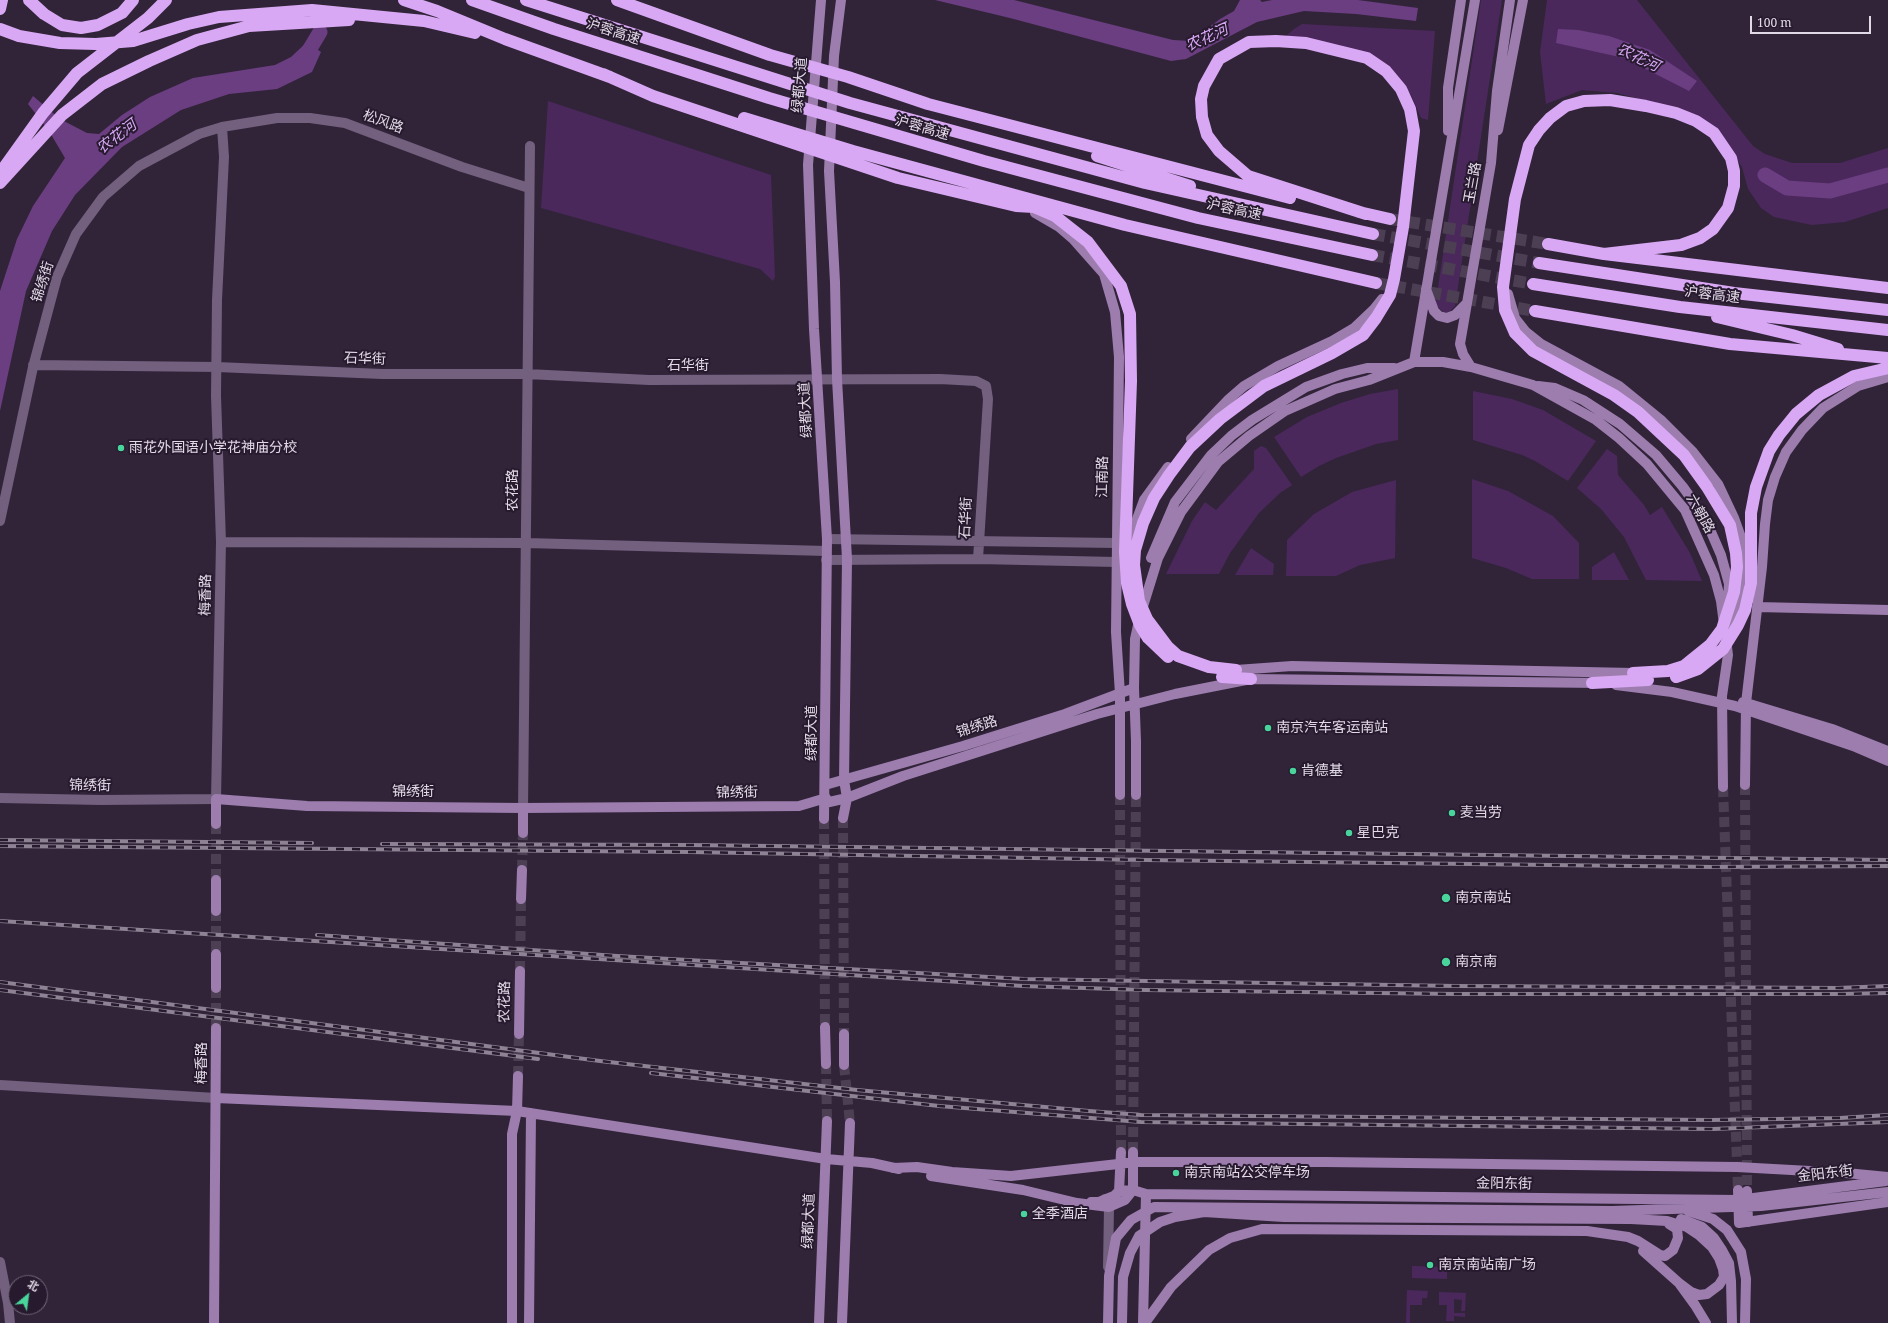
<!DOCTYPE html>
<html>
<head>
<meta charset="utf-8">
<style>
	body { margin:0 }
	#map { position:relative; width:1888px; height:1323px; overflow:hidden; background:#312439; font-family:"Noto Serif","Noto Sans SC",serif }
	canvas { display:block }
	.north { position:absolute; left:8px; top:1275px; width:40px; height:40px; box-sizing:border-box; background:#271a2f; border:1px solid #726679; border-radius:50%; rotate:29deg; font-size:11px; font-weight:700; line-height:16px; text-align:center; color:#e2d9e7 }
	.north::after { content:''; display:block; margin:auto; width:14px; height:18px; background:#49d49c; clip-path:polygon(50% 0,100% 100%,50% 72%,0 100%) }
	.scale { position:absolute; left:1750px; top:16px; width:121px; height:18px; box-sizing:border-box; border:2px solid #e2d9e7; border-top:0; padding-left:5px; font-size:12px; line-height:14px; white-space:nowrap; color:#e2d9e7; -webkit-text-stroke:3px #271a2f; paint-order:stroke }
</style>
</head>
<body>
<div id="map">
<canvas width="1888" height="1323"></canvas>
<div class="north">北</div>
<div class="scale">100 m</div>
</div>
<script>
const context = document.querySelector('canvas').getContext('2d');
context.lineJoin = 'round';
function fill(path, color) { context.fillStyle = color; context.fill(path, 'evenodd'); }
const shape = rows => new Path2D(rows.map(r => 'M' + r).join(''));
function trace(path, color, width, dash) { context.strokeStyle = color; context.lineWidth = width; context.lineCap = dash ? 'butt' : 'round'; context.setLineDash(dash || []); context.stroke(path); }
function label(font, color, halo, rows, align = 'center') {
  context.font = font + ' "Noto Serif","Noto Sans SC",serif'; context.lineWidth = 4; context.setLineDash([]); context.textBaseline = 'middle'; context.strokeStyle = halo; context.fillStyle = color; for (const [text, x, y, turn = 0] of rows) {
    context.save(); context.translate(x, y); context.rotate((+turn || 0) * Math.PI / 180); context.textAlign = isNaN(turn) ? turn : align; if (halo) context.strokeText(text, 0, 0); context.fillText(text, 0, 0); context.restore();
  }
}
fill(shape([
	[1481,0,1502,0,1455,306,1449,312,1444,312,1436,306,1436,301],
	[1547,0,1637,0,1753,146,1765,154,1792,163,1840,163,1888,148,1888,208,1845,222,1812,225,1774,217,1761,208,1748,189,1742,167,1723,139,1694,114,1617,93,1582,90,1546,104,1540,52],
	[1302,24,1435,31,1428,120,1421,118,1411,95,1392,71,1285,37,1294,29],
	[548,101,771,175,775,277,773,281,760,269,541,208],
	[1398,389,1398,440,1376,444,1336,458,1319,466,1301,477,1274,437,1307,417,1341,403,1370,394],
	[1473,391,1512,399,1543,410,1596,441,1568,481,1535,461,1522,455,1473,440],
	[1261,446,1266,448,1292,485,1280,493,1259,513,1230,553,1219,574,1166,574,1192,521,1205,502,1216,510,1254,469,1254,451],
	[1607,449,1617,456,1618,475,1644,505,1650,515,1662,507,1690,553,1702,581,1646,580,1624,537,1601,509,1577,488],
	[1472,479,1508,491,1553,516,1579,543,1579,579,1532,579,1506,568,1472,558],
	[1396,480,1395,558,1360,565,1336,576,1286,576,1287,540,1314,514,1352,492],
	[1251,548,1274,564,1273,575,1235,575],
	[1614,552,1629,580,1592,580,1592,567],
	[1412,1266,1447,1267,1447,1279,1412,1278],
	[1407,1290,1428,1291,1427,1298,1422,1298,1422,1305,1410,1305,1410,1323,1406,1323],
	[1439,1292,1466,1293,1465,1311,1461,1311,1462,1300,1454,1299,1454,1313,1465,1313,1465,1317,1454,1316,1454,1321,1446,1321,1447,1305,1439,1305]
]), '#4a285c');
fill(shape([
	[935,0,1014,0,1173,40,1190,41,1220,19,1234,11,1240,0,1260,0,1262,2,1272,0,1358,0,1418,8,1416,21,1356,14,1304,11,1257,22,1186,59,1171,61,1010,18],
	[1558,29,1578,30,1609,36,1650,50,1697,81,1689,91,1624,58,1556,43],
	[307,42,321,52,312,72,277,89,229,94,181,110,122,147,75,195,52,231,26,291,0,411,0,291,17,239,33,206,65,158,49,131,28,104,33,96,60,119,87,133,99,134,122,115,150,97,193,78,275,65,291,57]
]), '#6b3e82');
trace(shape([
	[302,62,320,32],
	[1765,175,1787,188,1830,191,1888,175]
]), '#6b3e82', 15);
trace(shape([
	[1745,785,1747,1191],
	[1723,787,1738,1190],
	[1120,795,1121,1152],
	[843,818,844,1034],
	[824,819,825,1027],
	[216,824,216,880],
	[522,870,523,833],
	[216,911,216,954],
	[520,971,521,899],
	[216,988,216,1028],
	[826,1064,827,1121],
	[844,1065,850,1123],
	[518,1076,519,1034],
	[1133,1152,1136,795]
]), '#4c3f53', 10, [10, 5]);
trace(shape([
	[1390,219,1548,244],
	[1373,234,1539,263],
	[1372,255,1533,284],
	[1376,283,1535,311]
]), '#4c3f53', 12, [12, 6]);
trace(shape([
	[33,365,217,367,382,374,527,374,649,380,940,379,976,381,986,386,988,399,978,559],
	[0,521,33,367,57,277,76,234,103,197,139,166,199,134,222,127,277,118,310,118,345,123,462,167,529,188],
	[827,539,1116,543],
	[221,542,526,543,826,551],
	[826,560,978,559,1116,562],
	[0,798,101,800,216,799,221,542,216,396,217,300,224,157,222,127],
	[523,808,530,146],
	[0,1085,216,1098],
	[1105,1199,1109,1207,1108,1267],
	[0,1262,8,1303,10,1323]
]), '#735f7e', 10);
trace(shape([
	[821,0,808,165,814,329,827,539,824,819],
	[841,0,834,56,829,171,835,282,837,379,847,559,844,780,847,798,843,818],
	[1498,130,1523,0],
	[1448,131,1448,88,1461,0],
	[1035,213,1059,227,1073,239,1104,274,1115,312,1119,357,1116,632,1120,694,1120,795],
	[1426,289,1434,311,1439,316,1447,318,1455,315,1466,304],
	[1508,294,1515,318,1526,332,1541,344,1619,386,1662,421,1693,452,1718,484,1734,518,1743,543,1744,555,1733,630],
	[1414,362,1475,0],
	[1471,367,1463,354,1460,344,1491,163,1497,91,1510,0],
	[1538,386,1555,388,1583,400,1620,424,1656,455,1683,487,1705,518,1721,555,1729,584,1728,601],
	[1191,439,1229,399,1244,386,1278,366,1332,341,1354,328,1374,309,1382,299],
	[1131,551,1133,530,1144,500,1168,467],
	[1151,558,1175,502,1211,455,1231,436,1252,420,1306,387,1342,374,1367,368,1394,368],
	[1757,607,1888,610],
	[1236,670,1292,666,1633,673],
	[1616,685,1672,692,1735,706,1853,746,1888,761],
	[1743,702,1832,729,1888,751],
	[825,785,963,746,1065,714,1134,688],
	[1745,785,1746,703,1762,567,1765,524,1768,500,1775,477,1786,452,1802,430,1823,408,1858,386,1888,377],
	[1723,787,1722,696,1728,655,1726,639],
	[1136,795,1136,741,1134,688,1135,639,1140,616,1158,558,1181,512,1218,462,1249,436,1285,411,1335,389,1369,380,1414,362,1443,362,1471,367,1533,385,1596,420,1619,438,1647,464,1685,510,1714,575,1721,601,1724,624],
	[825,803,847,798,903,776,1097,714,1175,694,1251,679,1600,683],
	[216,824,216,799,307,806,523,808,799,806,826,798],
	[523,833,523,808],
	[216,880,216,911],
	[521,899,522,870],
	[216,988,216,954],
	[825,1027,826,1064],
	[519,1034,520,971],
	[844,1034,844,1065],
	[216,1098,517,1111,826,1159,872,1163,899,1169],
	[893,1168,917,1167,952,1172,1011,1176,1136,1162,1326,1162,1737,1167,1846,1173,1888,1177],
	[931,1176,1023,1190,1077,1203,1109,1207,1125,1200,1133,1190,1133,1152],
	[1738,1190,1739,1223,1888,1202],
	[1119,1191,1133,1190,1146,1194,1738,1200,1886,1181],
	[1747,1191,1748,1222],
	[1091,1202,1099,1202,1114,1196,1119,1191,1121,1152],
	[1688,1211,1713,1219,1727,1230,1741,1252,1746,1279,1745,1323],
	[1681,1219,1702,1227,1714,1238,1722,1250,1729,1263,1731,1281,1732,1323],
	[1643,1251,1679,1283,1695,1305,1706,1323],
	[214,1323,216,1028],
	[512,1323,512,1134,517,1111,518,1076],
	[529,1323,531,1113],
	[819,1323,827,1121],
	[842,1323,850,1123],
	[1108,1323,1109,1276,1116,1238,1131,1220,1154,1207,1612,1211,1761,1206,1888,1192],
	[1122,1323,1123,1277,1130,1253,1139,1236,1160,1222,1175,1217,1204,1212,1284,1217,1631,1219,1667,1221,1687,1227,1699,1235,1712,1247,1719,1258,1723,1269,1724,1277,1719,1285,1707,1294,1699,1295,1691,1292,1679,1283],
	[1143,1323,1146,1194],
	[1145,1323,1171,1287,1209,1250,1230,1238,1262,1229,1587,1231,1628,1237,1638,1241,1660,1255,1665,1256,1673,1250,1678,1238,1677,1229,1669,1224]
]), '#9c7dae', 10);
trace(shape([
	[29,0,44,14,62,25,81,28,98,25,122,13,133,0],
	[404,0,437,11,505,39,610,77],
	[472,0,554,29,769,98,984,161,1198,218,1372,255],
	[526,0,850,103,1145,183,1373,234],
	[617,0,770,55,848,77,928,104,1290,198],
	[0,9,2,0],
	[0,29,19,36,60,43,96,44,133,41,188,24,219,17,312,10,424,21,475,33],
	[603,74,653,96,898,178,1016,206,1034,207,1055,216,1088,242,1121,286,1130,314,1131,381,1125,552,1127,583,1132,604,1140,625,1148,638,1168,657],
	[744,118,853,151,1125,225,1376,283],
	[1097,156,1190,186],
	[0,173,43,113,77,73,148,18,166,0],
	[0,183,62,115,102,84,149,61,197,40,249,26,349,20],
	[1359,212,1390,219],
	[1548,244,1604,254,1888,288],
	[1604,254,1681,245,1700,238,1713,229,1728,208,1734,186,1734,171,1731,158,1714,133,1696,121,1676,113,1646,106,1610,100,1584,101,1566,106,1550,118,1539,130,1529,145,1515,199,1503,287,1505,310,1515,333,1533,351,1614,395,1638,412,1684,455,1707,487,1730,525,1736,553,1737,567,1734,592,1722,629,1710,645,1684,666,1668,671,1633,673],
	[1539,263,1734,293,1888,310],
	[1533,284,1680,307,1888,330],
	[1535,311,1730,344,1888,358],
	[1717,317,1792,335,1838,349],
	[1236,670,1209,667,1178,656,1168,647,1147,619,1139,601,1134,565,1135,550,1143,523,1154,498,1169,475,1190,447,1220,419,1264,386,1332,353,1363,335,1376,318,1390,295,1394,279,1403,227,1414,131,1410,109,1401,89,1386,71,1367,58,1306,43,1276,41,1249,42,1219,59,1204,86,1201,99,1202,117,1207,135,1219,151,1248,176,1366,214],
	[1222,677,1251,679],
	[1676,677,1698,669,1723,649,1738,625,1745,610,1751,583,1751,513,1756,487,1769,451,1779,435,1796,414,1819,395,1854,376,1888,368],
	[1592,683,1648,680]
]), '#d9a8f4', 12);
const rail = shape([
	[0,840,312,843],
	[382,844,690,845,1888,860],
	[0,846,689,852,1146,860,1713,867,1888,866],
	[0,921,1023,986,1145,990,1455,994,1840,994,1888,993],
	[317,935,617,956,1024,979,1455,986,1838,988,1888,986],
	[0,982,600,1061,857,1090,1089,1111,1141,1115,1711,1120,1840,1118,1888,1115],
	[0,990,538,1059],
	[651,1073,939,1106,1141,1122,1713,1129,1888,1122]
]);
trace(rail, '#8d8394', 4);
trace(rail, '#271a2f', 2.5, [8]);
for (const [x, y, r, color] of [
	[121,448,4,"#49d49c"],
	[1268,728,4,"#49d49c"],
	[1293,771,4,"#49d49c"],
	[1452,813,4,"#49d49c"],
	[1349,833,4,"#49d49c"],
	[1446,898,5,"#49d49c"],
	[1446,962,5,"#49d49c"],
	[1176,1173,4,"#49d49c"],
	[1024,1214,4,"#49d49c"],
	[1430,1265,4,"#49d49c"]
]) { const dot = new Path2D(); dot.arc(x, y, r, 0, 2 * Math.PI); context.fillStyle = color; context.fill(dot); trace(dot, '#271a2f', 1.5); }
label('14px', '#e2d9e7', '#271a2f', [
	["沪蓉高速",613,32,18],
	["绿都大道",800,85,-85],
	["松风路",383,122,20],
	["沪蓉高速",922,128,16],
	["玉兰路",1473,183,-80],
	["沪蓉高速",1234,210,12],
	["锦绣街",43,282,-72],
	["沪蓉高速",1712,295,7],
	["石华街",365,359,2],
	["石华街",688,366],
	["绿都大道",806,410,-93],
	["江南路",1103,477,-89],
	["农花路",513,490,-90],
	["六朝路",1700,514,61],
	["石华街",966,518,-87],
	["梅香路",206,595,-89],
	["锦绣路",977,727,-17],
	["绿都大道",812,733,-90],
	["锦绣街",90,786,1],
	["锦绣街",413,792],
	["锦绣街",737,793,-1],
	["农花路",505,1002,-89],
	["梅香路",202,1063,-90],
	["金阳东街",1825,1174,-7],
	["金阳东街",1504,1184,1],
	["绿都大道",809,1221,-88]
]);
label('14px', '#e2d9e7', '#271a2f', [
	["雨花外国语小学花神庙分校",129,448],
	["南京汽车客运南站",1276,728],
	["肯德基",1301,771],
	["麦当劳",1460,813],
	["星巴克",1357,833],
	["南京南站",1455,898],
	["南京南",1455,962],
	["南京南站公交停车场",1184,1173],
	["全季酒店",1032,1214],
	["南京南站南广场",1438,1265]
], 'left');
label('italic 15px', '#d8a7f4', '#271a2f', [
	["农花河",1207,38,-24],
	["农花河",1638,58,25],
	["农花河",117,137,-37]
]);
</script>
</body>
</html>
